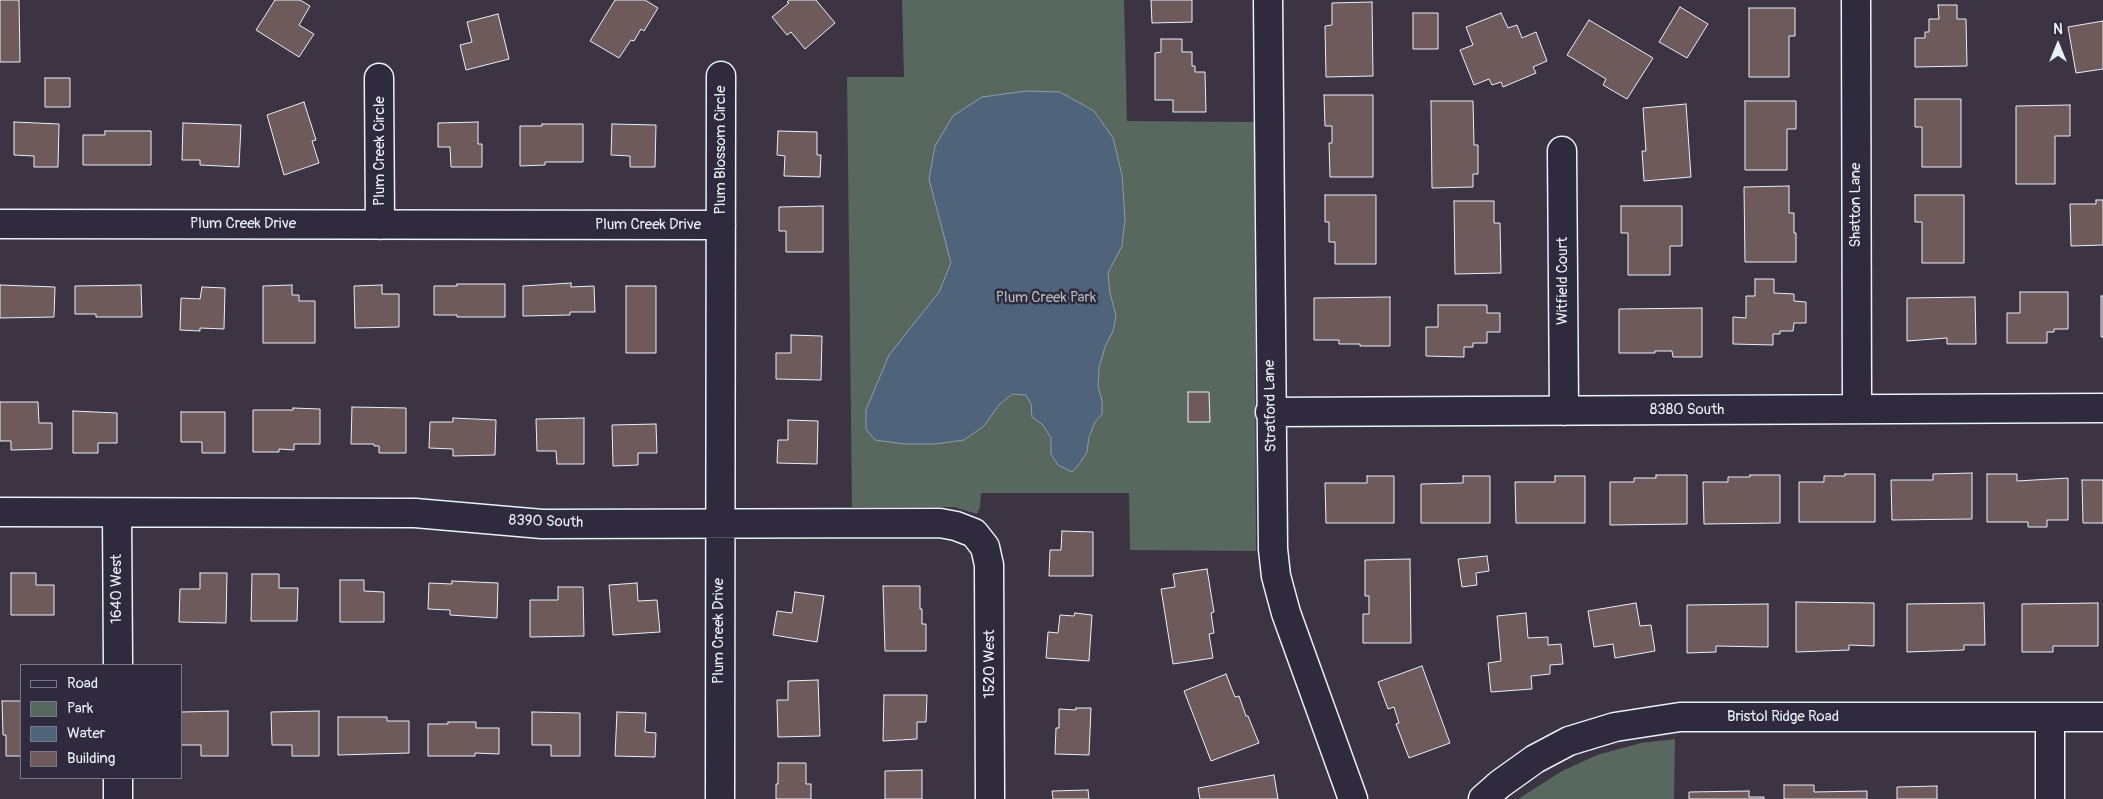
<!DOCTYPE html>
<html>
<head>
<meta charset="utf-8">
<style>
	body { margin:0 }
	#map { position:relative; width:2103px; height:799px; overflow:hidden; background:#3c3343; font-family:Pangolin,sans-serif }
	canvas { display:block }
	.legend { position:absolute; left:20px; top:664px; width:162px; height:115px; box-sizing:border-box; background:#2f2a3d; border:1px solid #797a88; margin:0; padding:6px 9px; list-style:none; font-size:15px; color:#e8f1f8 }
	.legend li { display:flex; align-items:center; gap:10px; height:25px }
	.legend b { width:25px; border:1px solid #797a88 }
	.north { position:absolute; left:2033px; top:20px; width:50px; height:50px; -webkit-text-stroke:4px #2f2a3d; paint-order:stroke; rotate:0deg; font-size:14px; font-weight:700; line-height:20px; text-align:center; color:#e8f1f8 }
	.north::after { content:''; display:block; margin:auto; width:18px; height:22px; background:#e8f1f8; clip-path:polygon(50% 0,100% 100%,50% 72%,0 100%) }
</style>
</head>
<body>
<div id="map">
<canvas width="2103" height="799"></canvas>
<ul class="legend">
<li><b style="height:6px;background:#2f2a3d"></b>Road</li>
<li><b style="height:14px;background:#58685f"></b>Park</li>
<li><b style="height:14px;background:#4f647a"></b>Water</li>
<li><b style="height:14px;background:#6e595b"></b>Building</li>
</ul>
<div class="north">N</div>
</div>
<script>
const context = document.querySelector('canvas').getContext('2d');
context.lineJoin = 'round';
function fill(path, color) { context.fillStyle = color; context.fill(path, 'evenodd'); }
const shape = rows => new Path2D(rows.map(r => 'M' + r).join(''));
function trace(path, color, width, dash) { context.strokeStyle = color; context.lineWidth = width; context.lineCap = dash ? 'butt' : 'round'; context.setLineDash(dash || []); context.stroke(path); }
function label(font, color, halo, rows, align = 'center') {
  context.font = font + ' Pangolin,sans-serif'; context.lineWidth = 5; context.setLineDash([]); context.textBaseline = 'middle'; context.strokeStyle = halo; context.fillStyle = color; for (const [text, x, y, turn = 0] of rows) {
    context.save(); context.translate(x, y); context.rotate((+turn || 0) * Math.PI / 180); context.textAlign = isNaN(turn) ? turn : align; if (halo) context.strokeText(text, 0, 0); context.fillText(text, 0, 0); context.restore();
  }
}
fill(shape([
	[902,0,1124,0,1127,121,1254,122,1256,551,1130,550,1129,493,981,493,980,507,977,514,954,507,852,507,847,77,904,77],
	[1675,739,1674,799,1518,799,1562,771,1597,755,1641,743]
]), '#58685f');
const water = shape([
	[1026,91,1060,92,1094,111,1113,138,1122,175,1125,219,1122,246,1108,273,1110,293,1116,316,1113,331,1105,347,1099,368,1098,386,1102,401,1102,414,1095,422,1089,437,1087,452,1080,463,1072,472,1058,465,1051,454,1051,438,1043,425,1032,417,1031,404,1026,395,1012,394,999,405,984,426,964,440,935,444,904,444,875,440,866,429,866,410,889,355,939,292,951,263,929,179,935,146,953,116,982,97,1026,91]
]);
fill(water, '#4f647a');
trace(water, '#8c9cac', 1);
const building = shape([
	[0,0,19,0,20,62,0,62,0,0],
	[275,0,300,0,310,6,299,25,314,34,299,57,256,30,275,0],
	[615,0,645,0,658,8,644,31,641,29,634,41,631,40,619,58,590,41,615,0],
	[789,0,816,0,835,23,805,49,791,32,787,35,772,17,789,3,787,2,789,0],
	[1151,0,1192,0,1192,22,1152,23,1151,0],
	[1372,2,1373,76,1326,77,1325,26,1332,25,1332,3,1372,2],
	[1938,5,1957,5,1957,19,1966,19,1967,66,1915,67,1915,38,1925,38,1925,32,1929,32,1929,19,1939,19,1938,5],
	[1680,7,1708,24,1687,58,1659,42,1680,7],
	[1749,8,1795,8,1795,36,1789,36,1789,77,1749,77,1749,8],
	[1413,13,1438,13,1438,49,1413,49,1413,13],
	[1501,13,1508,28,1517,25,1522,38,1536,32,1547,61,1533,67,1536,73,1503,87,1501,82,1492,85,1489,79,1474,85,1460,50,1473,45,1466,27,1501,13],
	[498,14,509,59,466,70,460,45,472,42,467,22,498,14],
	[1589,20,1653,58,1627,99,1603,85,1606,79,1567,55,1589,20],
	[2103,21,2103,69,2076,73,2068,27,2103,21],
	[1161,39,1182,39,1182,52,1192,52,1192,66,1195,66,1195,72,1205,72,1206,112,1173,112,1173,100,1155,100,1155,53,1161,52,1161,39],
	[45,78,70,78,70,107,45,107,45,78],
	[1324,95,1373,95,1373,177,1330,177,1329,143,1332,143,1332,126,1325,126,1324,95],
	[1915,99,1961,99,1961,167,1922,167,1922,127,1915,127,1915,99],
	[1431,101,1473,101,1474,145,1478,145,1478,174,1473,174,1473,187,1432,188,1431,101],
	[1745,101,1796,101,1796,129,1787,129,1787,170,1745,170,1745,101],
	[304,102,316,140,312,141,319,163,284,175,267,115,304,102],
	[1686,104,1691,177,1644,181,1642,151,1646,151,1643,108,1686,104],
	[2070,105,2070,136,2055,136,2055,184,2016,184,2016,106,2070,105],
	[14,122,59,124,58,167,34,167,34,156,14,155,14,122],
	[478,122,478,144,482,144,482,167,451,167,450,147,438,147,438,123,478,122],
	[183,123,241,125,239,167,200,165,200,160,182,160,183,123],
	[542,124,583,124,583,162,545,162,545,165,520,166,520,126,542,126,542,124],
	[612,124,656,125,655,167,630,167,630,156,611,155,612,124],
	[105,131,151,131,151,165,83,165,83,135,105,135,105,131],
	[778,131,817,132,817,155,821,155,820,177,784,176,785,156,777,155,778,131],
	[1789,186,1789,213,1794,213,1794,233,1796,233,1796,262,1745,262,1744,187,1789,186],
	[1325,195,1376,195,1376,264,1335,264,1335,242,1329,242,1329,222,1325,222,1325,195],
	[1915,195,1964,195,1964,263,1922,263,1922,222,1915,222,1915,195],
	[2096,200,2103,200,2103,245,2071,246,2070,204,2096,204,2096,200],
	[1454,201,1494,201,1494,223,1500,223,1501,273,1455,274,1454,201],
	[823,206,823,252,786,252,786,231,779,231,779,207,823,206],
	[1621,206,1682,206,1682,246,1670,246,1670,275,1628,275,1628,233,1621,233,1621,206],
	[1755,279,1774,279,1774,293,1794,294,1794,301,1806,302,1806,323,1794,323,1793,331,1780,331,1780,334,1773,334,1773,345,1733,344,1733,317,1746,318,1746,296,1755,296,1755,279],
	[571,283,571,287,594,286,595,312,570,312,570,315,523,316,523,286,571,283],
	[457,284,505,284,505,317,457,317,457,315,434,315,434,286,457,286,457,284],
	[0,285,55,287,54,317,0,318,0,285],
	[141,285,142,317,96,317,96,314,75,314,75,286,141,285],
	[292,285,292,295,299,295,299,301,315,301,315,343,263,343,263,286,292,285],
	[382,285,382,294,399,294,399,327,355,328,354,286,382,285],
	[626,286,656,286,656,353,626,353,626,286],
	[202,287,225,288,224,329,200,328,200,331,180,330,181,298,200,299,202,287],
	[2020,292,2068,292,2068,329,2054,329,2054,332,2047,332,2047,343,2007,343,2007,313,2020,313,2020,292],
	[2101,296,2103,296,2103,337,2101,337,2101,296],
	[1390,297,1390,346,1360,346,1360,344,1339,344,1339,340,1314,340,1314,298,1390,297],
	[1975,297,1976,344,1947,344,1947,338,1907,341,1907,298,1975,297],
	[1438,305,1487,305,1487,313,1500,313,1500,332,1487,332,1487,343,1473,343,1473,347,1464,347,1464,357,1426,356,1426,327,1438,327,1438,305],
	[1702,308,1702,357,1673,357,1672,351,1655,351,1655,353,1619,353,1619,309,1702,308],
	[791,335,822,336,821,380,776,379,776,353,791,353,791,335],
	[1188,392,1209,392,1210,422,1188,422,1188,392],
	[0,402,38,402,39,423,52,423,52,449,11,450,11,441,0,441,0,402],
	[352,407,406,408,406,453,379,453,379,446,374,446,374,444,351,444,352,407],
	[293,408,320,409,320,444,294,444,294,450,279,449,279,452,253,452,253,410,293,410,293,408],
	[73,411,117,413,117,443,98,443,98,453,73,453,73,411],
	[181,412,225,412,225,453,202,453,202,442,181,442,181,412],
	[453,418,496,420,495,455,453,456,453,449,429,448,430,422,453,422,453,418],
	[584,418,584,464,557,464,556,451,537,451,536,419,584,418],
	[788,420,818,421,817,464,777,463,778,440,788,440,788,420],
	[656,424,657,453,638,453,638,465,613,466,612,425,656,424],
	[1972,473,1972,519,1892,520,1891,480,1933,480,1933,474,1972,473],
	[1845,474,1875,474,1875,522,1799,522,1799,482,1824,482,1824,476,1845,476,1845,474],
	[1987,474,2017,474,2017,481,2068,478,2068,520,2047,520,2047,527,2028,527,2028,522,1987,522,1987,474],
	[1656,475,1687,475,1687,524,1610,525,1610,482,1634,482,1634,478,1656,478,1656,475],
	[1750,475,1780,475,1780,523,1704,524,1703,482,1728,482,1728,477,1750,477,1750,475],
	[1367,476,1394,476,1394,523,1326,523,1325,483,1367,483,1367,476],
	[1463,476,1490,476,1490,523,1421,523,1421,484,1463,483,1463,476],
	[1555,476,1585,476,1585,523,1516,523,1515,482,1555,482,1555,476],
	[2082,480,2103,480,2103,523,2083,523,2082,480],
	[1062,531,1093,532,1093,576,1049,576,1050,550,1061,550,1062,531],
	[1487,556,1489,571,1476,573,1477,585,1462,587,1458,559,1487,556],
	[1410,559,1411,643,1363,643,1363,614,1369,614,1369,596,1365,596,1365,560,1410,559],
	[1207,569,1214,612,1211,613,1214,633,1209,634,1213,658,1173,664,1161,589,1175,587,1173,574,1207,569],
	[11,573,36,573,36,585,54,585,54,615,11,615,11,573],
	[200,573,227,573,226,623,179,622,180,589,200,589,200,573],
	[252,574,279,574,279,588,298,588,297,621,251,621,252,574],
	[340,580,364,580,364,591,384,592,384,622,340,622,340,580],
	[452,581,498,583,497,618,450,615,450,610,428,609,429,583,452,584,452,581],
	[637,583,638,601,657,600,660,632,613,635,609,585,637,583],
	[883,586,920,586,920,609,922,609,922,624,926,624,926,651,885,651,883,586],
	[558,587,583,587,584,636,530,637,530,600,558,600,558,587],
	[795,592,824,596,817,642,773,635,777,611,792,613,795,592],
	[1796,602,1874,603,1874,646,1849,645,1849,650,1796,652,1796,602],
	[1636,603,1640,626,1651,625,1655,651,1615,658,1613,644,1594,647,1588,611,1636,603],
	[1984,603,1985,645,1964,645,1964,650,1907,652,1907,604,1984,603],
	[2098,603,2098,646,2053,646,2053,652,2022,652,2022,604,2098,603],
	[1768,604,1768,647,1716,646,1716,652,1687,653,1687,605,1768,604],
	[1075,613,1092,615,1089,661,1046,658,1048,632,1058,633,1060,615,1074,616,1075,613],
	[1526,613,1528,638,1548,637,1548,645,1561,644,1563,664,1550,665,1550,674,1531,676,1532,689,1491,692,1488,663,1501,661,1497,616,1526,613],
	[1422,666,1450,743,1409,758,1396,724,1399,723,1394,707,1388,709,1378,682,1422,666],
	[1226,674,1235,697,1239,696,1246,716,1248,716,1259,743,1211,761,1184,691,1226,674],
	[818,680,820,736,778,737,777,700,788,700,788,681,818,680],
	[884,695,927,695,926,722,917,722,917,739,883,741,884,695],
	[2,701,21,701,21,756,6,756,6,735,3,735,2,701],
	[1076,708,1091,708,1089,755,1055,754,1056,728,1059,728,1059,709,1076,710,1076,708],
	[228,711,228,756,201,756,201,745,181,745,181,712,228,711],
	[319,711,319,756,292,756,292,745,272,745,271,712,319,711],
	[532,712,580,713,580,756,551,756,551,745,532,745,532,712],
	[617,712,646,713,645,732,656,733,655,757,615,756,617,712],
	[338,717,387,717,387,721,409,721,409,753,338,755,338,717],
	[448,722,476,722,476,728,499,728,499,754,475,753,475,756,428,756,428,724,448,724,448,722],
	[778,763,806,763,806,784,811,784,811,799,776,799,776,784,778,784,778,763],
	[922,770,922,799,885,799,885,771,922,770],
	[1274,775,1278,799,1200,799,1198,788,1274,775],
	[1784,785,1814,785,1814,792,1867,791,1867,799,1784,799,1784,785],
	[1937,786,1937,799,1897,799,1897,787,1937,786],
	[1088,790,1089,799,1053,799,1052,791,1088,790],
	[1749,791,1749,797,1764,797,1764,799,1689,799,1689,792,1749,791]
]);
fill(building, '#6e595b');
trace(building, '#e8f1f8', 1);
const minor = shape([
	[1268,0,1273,549,1276,576,1286,613,1353,799],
	[1856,0,1857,409],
	[379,78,380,225],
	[1562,151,1564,411],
	[0,224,721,225],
	[1270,412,2103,408],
	[0,512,415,513,542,524,940,523,956,526,974,533,985,547,989,565,990,799],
	[117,513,118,665],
	[118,778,118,799],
	[720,799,721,76],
	[1483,799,1500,784,1535,759,1569,741,1615,727,1680,717,2103,717],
	[2050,799,2050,717]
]);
trace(minor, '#e8f1f8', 31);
trace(minor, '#2f2a3d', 28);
label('15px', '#e8f1f8', '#2f2a3d', [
	["Plum Blossom Circle",721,150,-90],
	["Plum Creek Circle",380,151,-90],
	["Shatton Lane",1856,205,-90],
	["Plum Creek Drive",243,224],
	["Plum Creek Drive",648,225],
	["Witfield Court",1563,281,-90],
	["Stratford Lane",1271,406,-91],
	["8380 South",1687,410],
	["8390 South",546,522,2],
	["1640 West",117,589,-90],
	["Plum Creek Drive",719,631,-90],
	["1520 West",990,664,-90],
	["Bristol Ridge Road",1783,717]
]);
label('15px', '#aebabb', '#2f2a3d', [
	["Plum Creek Park",1046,298]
]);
</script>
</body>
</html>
